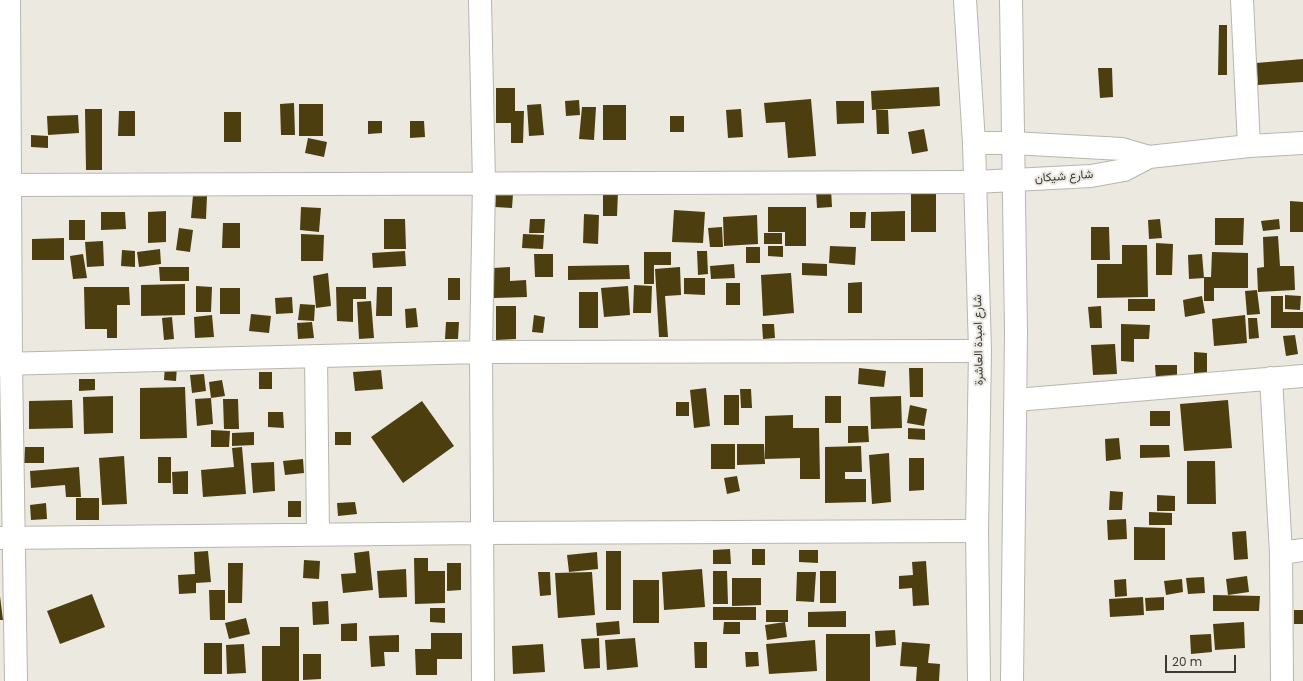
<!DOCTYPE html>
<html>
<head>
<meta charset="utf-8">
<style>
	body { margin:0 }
	#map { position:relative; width:1303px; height:681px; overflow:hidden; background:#ece9e0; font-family:Poppins,sans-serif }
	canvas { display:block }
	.scale { position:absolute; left:1165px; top:655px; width:71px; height:18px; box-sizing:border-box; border:2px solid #3c3a37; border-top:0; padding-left:5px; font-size:12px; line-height:14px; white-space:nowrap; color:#3c3a37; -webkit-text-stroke:3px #ece9e0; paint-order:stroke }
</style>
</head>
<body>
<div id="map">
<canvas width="1303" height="681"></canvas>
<div class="scale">20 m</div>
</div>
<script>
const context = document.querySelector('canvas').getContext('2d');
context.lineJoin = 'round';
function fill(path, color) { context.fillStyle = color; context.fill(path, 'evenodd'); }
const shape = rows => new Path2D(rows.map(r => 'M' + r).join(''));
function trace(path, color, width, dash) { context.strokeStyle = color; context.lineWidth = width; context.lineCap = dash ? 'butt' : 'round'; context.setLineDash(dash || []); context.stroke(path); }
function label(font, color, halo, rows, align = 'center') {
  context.font = font + ' Poppins,Vazirmatn,sans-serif'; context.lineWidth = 4; context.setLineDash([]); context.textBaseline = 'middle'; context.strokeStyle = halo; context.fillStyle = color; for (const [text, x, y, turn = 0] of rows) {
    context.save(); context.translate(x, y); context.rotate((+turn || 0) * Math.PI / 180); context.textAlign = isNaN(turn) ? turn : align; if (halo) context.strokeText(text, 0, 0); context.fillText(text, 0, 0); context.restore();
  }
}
fill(shape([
	[1219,25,1227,25,1227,75,1218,75],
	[1303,59,1303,82,1258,85,1256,63],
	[1098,68,1112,68,1113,97,1100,98],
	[939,87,940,106,872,110,871,91],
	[496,88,515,88,515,111,524,111,523,143,511,143,511,123,496,123],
	[811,99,816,156,788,158,785,122,766,123,764,103],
	[579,100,580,115,566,116,565,101],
	[836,101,864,101,864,123,837,124],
	[294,103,295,135,281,135,280,104],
	[299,104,323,104,323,136,299,136],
	[541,104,544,135,529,136,527,105],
	[603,105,626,105,626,140,603,140],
	[582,107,596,107,594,140,579,139],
	[85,109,102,109,102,170,86,170],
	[741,109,743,137,728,138,726,110],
	[876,110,888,110,889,134,877,134],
	[119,111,135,111,135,136,118,136],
	[224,112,241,112,241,142,224,142],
	[78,115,79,133,48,135,47,116],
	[670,116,684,116,684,132,670,132],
	[368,121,382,121,382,133,368,134],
	[410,121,424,121,425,137,410,138],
	[924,129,928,151,912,154,908,132],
	[31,135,48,136,48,148,31,147],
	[308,138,327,142,324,157,305,153],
	[936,187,936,232,911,232,911,188],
	[831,189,832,207,817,208,816,190],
	[603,192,618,192,617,216,603,216],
	[496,193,513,194,512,208,495,207],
	[193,195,207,196,206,219,191,218],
	[1290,201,1303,202,1303,232,1290,232],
	[301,207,321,208,319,232,300,230],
	[768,207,806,207,806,246,785,246,785,232,768,232],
	[674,210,705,212,703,243,672,242],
	[166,211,166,242,148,243,148,212],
	[905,211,905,241,871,241,871,212],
	[101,212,125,212,126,229,101,230],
	[850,212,866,212,865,228,850,228],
	[584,214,599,215,598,244,583,243],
	[757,215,758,244,724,246,723,217],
	[1215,218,1244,218,1243,245,1215,245],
	[384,219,405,219,406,249,384,249],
	[530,219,545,219,544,233,529,233],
	[1160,219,1162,238,1149,239,1148,220],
	[1279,219,1280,229,1263,231,1261,221],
	[69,220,85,220,85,240,69,240],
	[223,223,240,223,240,248,222,248],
	[722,227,723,247,710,247,708,228],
	[1091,227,1109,227,1110,260,1091,260],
	[179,228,193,230,190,252,176,250],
	[764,233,782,233,782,244,764,244],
	[301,234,324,235,323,261,301,261],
	[523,234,544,235,543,249,522,248],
	[1278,236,1280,266,1294,266,1295,290,1258,292,1257,268,1264,267,1263,237],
	[64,238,64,260,32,260,32,239],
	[103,241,104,266,87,267,85,242],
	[1156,243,1173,244,1172,275,1156,275],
	[1122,245,1147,245,1148,297,1097,298,1097,264,1122,264],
	[768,246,783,246,783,257,768,256],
	[830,246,856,247,855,265,829,263],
	[746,247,760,247,760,263,746,263],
	[160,249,161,264,139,267,137,252],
	[122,250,135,251,135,267,121,266],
	[405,251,406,266,373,268,372,253],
	[697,251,707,251,708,274,698,275],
	[644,252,671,252,671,265,654,265,654,284,644,284],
	[1212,252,1248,253,1248,288,1214,288,1214,301,1204,301,1204,277,1211,277],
	[83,254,87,278,73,279,70,256],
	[534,254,553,254,553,277,535,277],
	[1202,254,1204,278,1189,279,1188,255],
	[802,263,827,264,827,276,802,275],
	[734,264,735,278,711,279,710,266],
	[629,265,630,279,568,280,568,266],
	[159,267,189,267,189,281,160,281],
	[510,267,510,281,526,280,527,297,494,298,493,268],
	[680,267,681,295,665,296,668,337,659,337,655,269],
	[328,273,331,306,316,308,313,276],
	[791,273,794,313,763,316,761,275],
	[448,278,460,278,460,300,448,300],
	[684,278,705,278,705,295,684,294],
	[862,282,862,313,848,313,848,283],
	[726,283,740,283,740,305,726,305],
	[185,284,185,315,141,316,141,285],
	[634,285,652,286,651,313,633,313],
	[196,286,212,287,211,312,196,312],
	[628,286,630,315,604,317,601,288],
	[84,287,129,287,130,305,117,305,117,338,107,338,107,329,85,329],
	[336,287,366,287,366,299,353,299,353,322,337,321],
	[377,287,392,287,392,316,376,316],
	[220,288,240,288,240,314,220,314],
	[1257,290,1260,314,1247,315,1245,291],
	[579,292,598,292,598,328,579,328],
	[1285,295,1301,296,1300,310,1285,309],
	[1202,296,1205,313,1185,317,1183,300],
	[1271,296,1283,296,1283,312,1303,312,1303,328,1271,328],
	[292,297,293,313,276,314,275,298],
	[1128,299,1155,299,1155,311,1128,311],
	[371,301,374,338,359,339,357,302],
	[300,304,315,305,314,321,298,320],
	[496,306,516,306,516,339,496,340],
	[1101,306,1102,328,1090,328,1088,307],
	[416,308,418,327,406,328,405,309],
	[251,314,271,316,269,333,249,331],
	[212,315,214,337,195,338,194,317],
	[534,315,545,317,543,333,532,332],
	[1245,315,1247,343,1214,346,1212,319],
	[172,317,174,339,164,340,162,318],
	[1248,318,1257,318,1259,338,1249,339],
	[312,322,314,338,298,339,297,323],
	[446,322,459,322,458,339,445,339],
	[762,324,774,324,775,338,763,339],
	[1121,324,1150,325,1149,339,1134,339,1134,362,1121,361],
	[1295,335,1298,354,1286,356,1283,336],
	[1115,344,1117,374,1093,375,1091,345],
	[1194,352,1207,353,1207,378,1194,378],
	[165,365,177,366,176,381,164,380],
	[1155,365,1177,365,1177,379,1156,379],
	[859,368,886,371,884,387,858,384],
	[909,368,923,368,923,397,910,397],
	[381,370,383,389,355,391,353,372],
	[259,372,272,372,272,389,259,389],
	[204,374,206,391,192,393,190,375],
	[79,379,95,379,95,390,79,391],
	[222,380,225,396,211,398,209,382],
	[185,387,187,438,140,439,140,388],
	[706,388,710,426,694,428,690,390],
	[740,389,751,389,752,408,741,408],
	[724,395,739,395,739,425,724,425],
	[113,396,113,433,84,434,83,397],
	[825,396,841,396,841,423,825,423],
	[901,396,902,428,871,429,870,397],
	[211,398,213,424,197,426,195,399],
	[223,399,238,399,239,429,224,429],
	[72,400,73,428,29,429,29,401],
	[1228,400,1232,448,1184,451,1180,404],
	[422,401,454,446,403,483,371,437],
	[676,402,689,402,689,416,676,416],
	[910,405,927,409,924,426,907,423],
	[1150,411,1170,411,1170,426,1150,426],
	[268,412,283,412,284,428,268,427],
	[793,415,793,428,819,428,820,479,800,479,800,458,765,459,765,416],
	[848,426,868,426,869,442,848,443],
	[908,428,925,429,925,440,908,439],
	[211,430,230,431,229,447,211,447],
	[254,432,254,445,232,446,232,433],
	[335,432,351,432,351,445,335,445],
	[1119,438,1121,459,1106,461,1105,439],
	[711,444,735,444,735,469,711,469],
	[737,444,764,444,765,464,737,465],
	[1140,445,1169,445,1170,457,1140,458],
	[861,446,862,472,845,472,845,479,866,479,866,502,825,503,825,447],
	[25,447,44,447,44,463,24,463],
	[242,447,246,494,203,497,201,470,234,467,232,448],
	[889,453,891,502,872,504,869,455],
	[124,456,127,504,102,505,99,458],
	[158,457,171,457,171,483,158,483],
	[909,458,924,458,924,490,909,491],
	[303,459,304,473,285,475,283,461],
	[1187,461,1215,461,1216,504,1187,504],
	[274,462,275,491,253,493,251,463],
	[79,467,81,497,66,497,65,485,31,488,30,471],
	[188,471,188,494,173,494,172,472],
	[737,476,740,491,727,494,724,478],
	[1110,491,1123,492,1122,510,1109,510],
	[1157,495,1175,496,1175,511,1157,511],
	[76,498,99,498,99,520,76,520],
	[288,501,301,501,301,517,288,517],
	[355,502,357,514,338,516,337,503],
	[46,503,47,519,31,520,30,505],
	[1149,512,1172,513,1172,525,1149,525],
	[1126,519,1127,539,1108,540,1107,520],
	[1134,527,1165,528,1165,560,1134,560],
	[1246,531,1248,559,1234,560,1232,532],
	[730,549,731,564,713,564,713,550],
	[752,549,765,549,765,565,752,565],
	[799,550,818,550,818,563,799,562],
	[208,551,211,582,196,583,196,593,179,594,178,575,195,574,194,552],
	[369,551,373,590,343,593,341,574,356,573,354,553],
	[606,551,621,551,621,610,606,610],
	[597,552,598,569,569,572,567,555],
	[414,558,428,558,428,571,445,571,445,603,415,604],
	[304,560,320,561,319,579,303,578],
	[926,561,929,605,913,606,912,588,899,589,899,576,913,575,912,562],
	[228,563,243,563,242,603,228,603],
	[447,563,461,563,461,590,447,591],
	[406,569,407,597,379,598,377,571],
	[702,569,705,607,664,610,662,572],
	[713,571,727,571,728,604,713,604],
	[820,571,836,571,836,603,820,603],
	[538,572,550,572,551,595,540,596],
	[592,572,595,615,558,618,555,573],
	[797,572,816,572,814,602,796,601],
	[1247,576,1249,592,1228,595,1226,579],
	[1204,577,1205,593,1188,594,1186,578],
	[732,578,761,578,761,605,732,606],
	[1126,579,1127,596,1115,597,1114,580],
	[1182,579,1183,592,1166,595,1164,581],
	[633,580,659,580,659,623,633,623],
	[209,590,225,590,225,620,210,620],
	[92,594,105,627,60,644,47,611],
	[1213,595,1260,596,1259,611,1213,611],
	[0,596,3,620,0,620],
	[1143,597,1144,615,1110,617,1109,599],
	[1164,597,1164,610,1146,611,1145,598],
	[328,601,329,624,313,625,312,602],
	[713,607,756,607,756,620,713,620],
	[430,608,445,608,445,623,430,622],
	[766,610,788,610,788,622,766,622],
	[1294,610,1303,610,1303,624,1294,624],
	[846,611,846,627,808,627,808,612],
	[246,618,250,634,229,639,225,623],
	[619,621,620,634,597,636,596,623],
	[724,622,740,622,740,634,723,634],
	[785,622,787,637,767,640,765,625],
	[1244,622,1245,648,1215,650,1213,624],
	[357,623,357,641,341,641,341,624],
	[280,627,299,627,299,681,262,681,262,646,280,646],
	[895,630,896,645,876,647,875,631],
	[431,633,462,633,462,659,437,659,437,675,416,675,415,649,431,649],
	[826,634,870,634,870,681,826,681],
	[1211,634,1212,652,1191,654,1190,635],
	[399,635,399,652,384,652,385,666,371,667,369,636],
	[599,638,600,668,584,669,581,639],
	[635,638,638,667,607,670,605,640],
	[815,640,817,671,769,674,766,644],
	[694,642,707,642,707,668,695,668],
	[902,642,930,644,928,663,940,664,939,681,916,681,917,667,900,666],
	[204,643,222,643,222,674,204,674],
	[244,644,246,673,227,674,226,645],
	[543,644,545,672,513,674,512,646],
	[745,652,758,652,759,666,746,667],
	[303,654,321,654,321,679,303,680]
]), '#4c3e0e');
const minor = shape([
	[9,0,11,364,16,681],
	[480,0,484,183,481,352,483,681],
	[1242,0,1249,146],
	[0,185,975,182],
	[316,356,318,534],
	[0,364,481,352,980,351],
	[1271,378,1281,553,1282,681],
	[1016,400,1303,376],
	[0,538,482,533,977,531],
	[1281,553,1303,550]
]);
const tertiary = shape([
	[974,143,1013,143,1122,149,1149,157,1249,146,1303,143],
	[975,182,1091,176,1124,170,1149,157]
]);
const secondary = shape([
	[965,0,974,143,980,351,977,531,979,681],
	[1011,0,1016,332,1012,681]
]);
trace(minor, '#b8b6ad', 24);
trace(tertiary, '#b8b6ad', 24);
trace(secondary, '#b8b6ad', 24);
trace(minor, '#fff', 22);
trace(tertiary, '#fff', 22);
trace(secondary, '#fff', 22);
label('12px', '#3c3a37', '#ece9e0', [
	["شارع شيكان",1064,177,-4],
	["شارع امبدة العاشرة",979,340,-91]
]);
</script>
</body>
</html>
